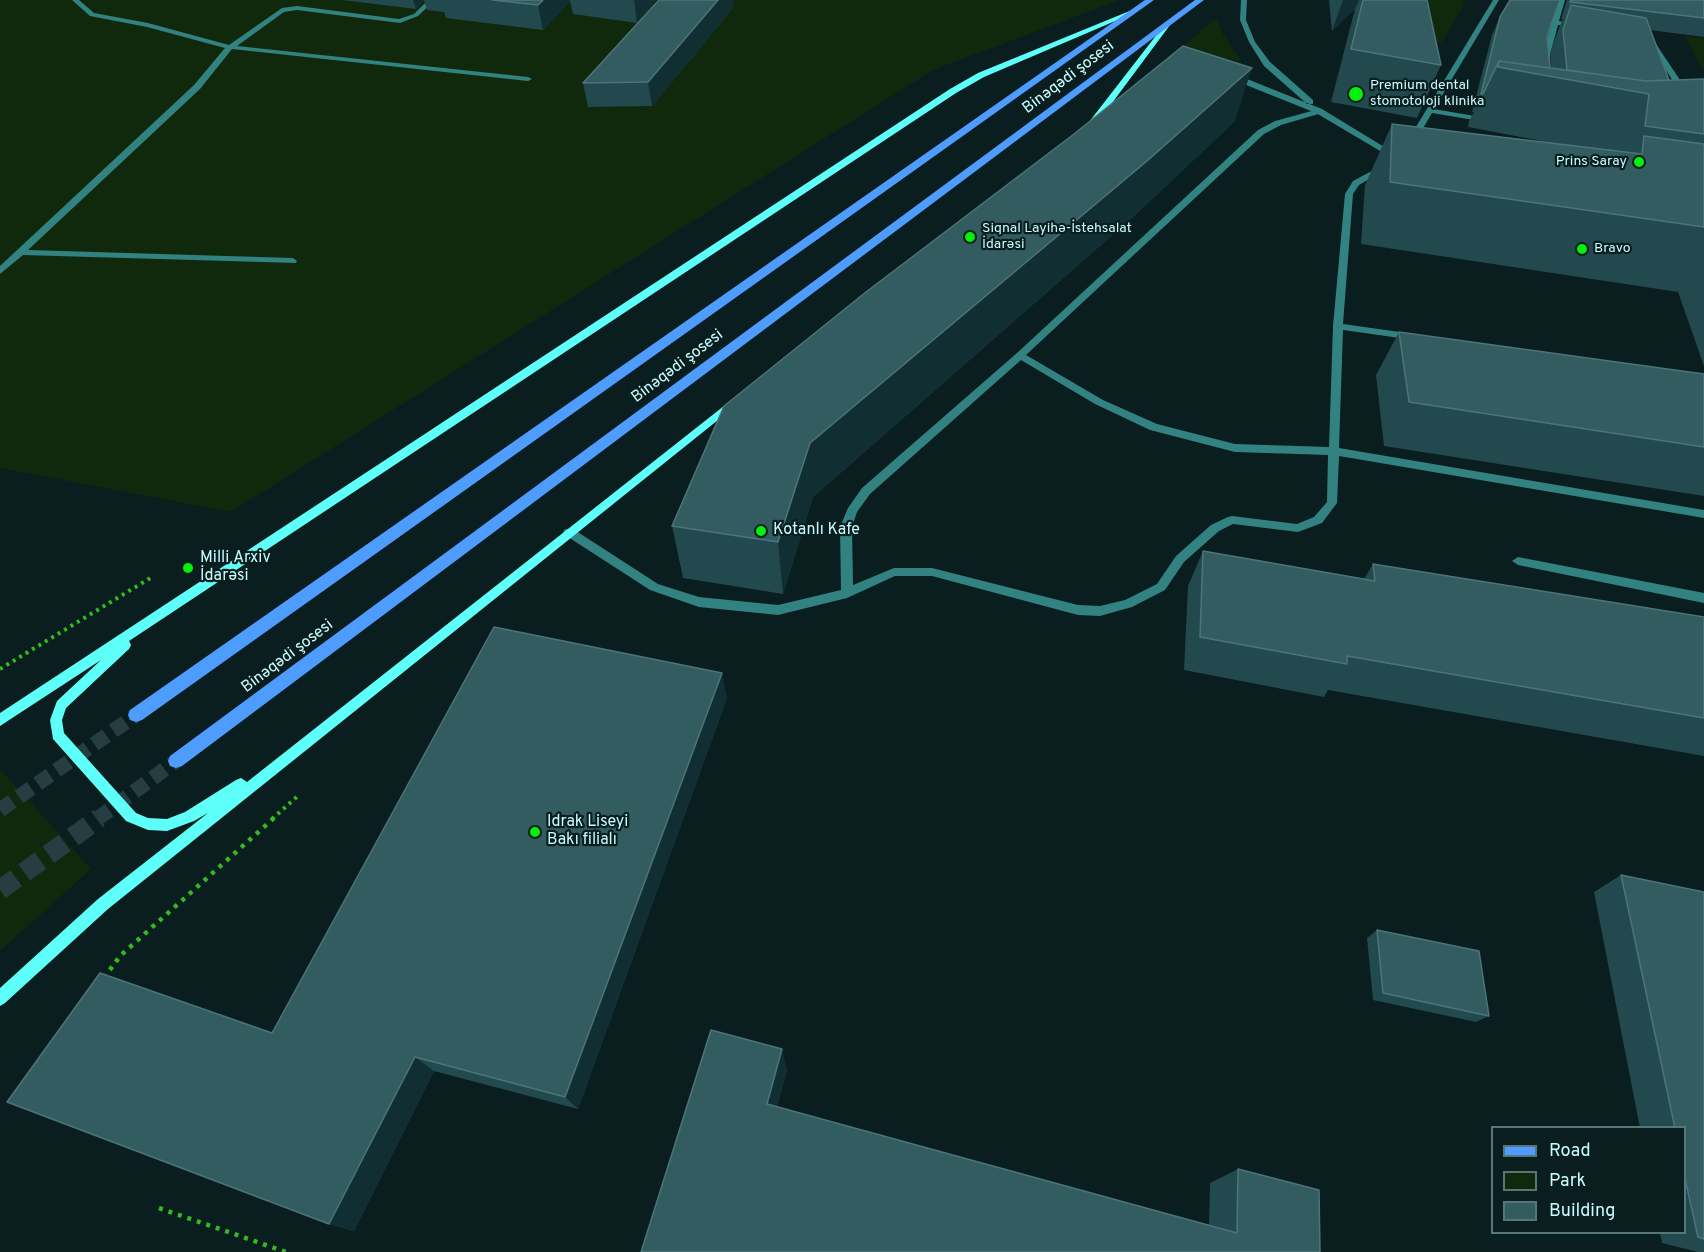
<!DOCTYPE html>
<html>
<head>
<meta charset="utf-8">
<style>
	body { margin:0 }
	#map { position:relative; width:1704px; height:1252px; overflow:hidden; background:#0a1d1f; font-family:Overpass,sans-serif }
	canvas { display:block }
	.legend { position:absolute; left:1491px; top:1126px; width:195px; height:108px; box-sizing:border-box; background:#0a1d1f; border:2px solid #567679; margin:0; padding:8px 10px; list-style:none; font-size:18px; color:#c8fcff }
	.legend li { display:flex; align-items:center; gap:12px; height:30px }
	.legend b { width:30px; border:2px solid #567679 }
</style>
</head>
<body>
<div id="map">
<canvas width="1704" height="1252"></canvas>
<ul class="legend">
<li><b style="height:8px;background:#4f9cff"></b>Road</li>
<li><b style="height:16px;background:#10290d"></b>Park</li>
<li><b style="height:16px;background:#335c61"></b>Building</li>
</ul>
</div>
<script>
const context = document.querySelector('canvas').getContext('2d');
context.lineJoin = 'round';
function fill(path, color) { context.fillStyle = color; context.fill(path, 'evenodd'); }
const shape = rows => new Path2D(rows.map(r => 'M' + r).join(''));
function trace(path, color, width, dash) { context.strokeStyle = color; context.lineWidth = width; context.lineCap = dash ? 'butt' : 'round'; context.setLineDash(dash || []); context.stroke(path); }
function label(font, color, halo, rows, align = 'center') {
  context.font = font + ' Overpass,sans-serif'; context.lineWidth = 4.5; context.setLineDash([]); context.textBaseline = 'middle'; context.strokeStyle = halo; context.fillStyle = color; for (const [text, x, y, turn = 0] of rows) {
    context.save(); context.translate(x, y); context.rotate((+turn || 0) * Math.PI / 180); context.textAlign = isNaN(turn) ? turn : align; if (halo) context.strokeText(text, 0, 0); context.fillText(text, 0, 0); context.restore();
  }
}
fill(shape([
	[0,0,1120,0,933,70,231,512,0,468],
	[1396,0,1460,0,1466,1,1442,42,1403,39],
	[1217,17,1221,31,1242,62,1218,57,1162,64],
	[1684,36,1704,38,1704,72],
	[0,769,91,869,0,951]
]), '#10290d');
trace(shape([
	[0,810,136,715],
	[97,819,176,761]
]), '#263e41', 15, [15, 8]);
trace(shape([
	[0,890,99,818]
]), '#263e41', 20, [20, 10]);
trace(shape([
	[0,669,152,577],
	[272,819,299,795]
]), '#35b922', 4, [3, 4.5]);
trace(shape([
	[104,978,120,956,274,818],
	[159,1208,286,1252]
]), '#35b922', 4.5, [4, 6]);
fill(shape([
	[72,0,79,0,94,13,148,23,229,45,282,8,297,6,399,19,414,14,428,0,435,0,418,16,400,23,297,10,284,12,237,46,528,77,532,79,528,81,232,49,200,89,28,250,293,258,297,261,296,263,23,255,0,274,0,266,194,85,225,48,147,27,90,16,72,0],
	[1493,0,1499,0,1434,109,1486,118,1490,120,1486,122,1432,113,1415,142,1409,142,1408,140,1493,0],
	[1559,0,1565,0,1559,21,1580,26,1577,28,1558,25,1549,59,1545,61,1541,59,1559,0],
	[1647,42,1656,44,1688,92,1687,94,1681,94,1651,46,1646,43,1647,42],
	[1319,109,1322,109,1322,113,1281,125,1264,134,1026,355,1103,400,1157,424,1235,444,1329,447,1333,326,1345,194,1353,181,1385,164,1389,166,1388,168,1359,185,1353,194,1343,324,1414,334,1419,337,1414,340,1343,330,1339,448,1704,510,1704,518,1339,456,1337,503,1322,523,1298,532,1233,524,1219,531,1184,562,1165,590,1132,607,1100,616,1078,615,932,576,895,576,847,598,778,615,699,607,650,590,565,535,563,532,565,529,573,529,658,584,699,597,778,605,841,590,840,527,848,508,862,488,1017,353,1258,130,1275,121,1319,109],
	[1021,360,1095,404,1150,430,1235,452,1328,455,1327,502,1314,517,1297,524,1232,516,1228,517,1211,525,1176,556,1157,584,1125,600,1100,606,1078,605,932,568,894,568,853,585,852,527,857,512,870,494,1021,360],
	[1518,557,1704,593,1704,603,1518,565,1512,561,1518,557]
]), '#318280');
fill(shape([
	[1241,0,1247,0,1246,20,1255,42,1270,62,1313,100,1313,104,1307,104,1264,66,1249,42,1240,20,1241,0],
	[1231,75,1237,75,1322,109,1399,156,1392,158,1316,113,1231,79,1231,75]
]), '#318280');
fill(shape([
	[1132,10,1135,12,1134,13,984,77,956,93,129,641,131,645,129,649,66,708,62,720,64,733,136,813,148,818,167,819,185,812,236,780,241,778,247,782,729,402,737,402,738,404,108,909,5,1003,0,1006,0,988,98,899,208,813,194,821,167,831,148,830,126,821,53,739,50,720,57,701,101,660,0,726,0,713,950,89,978,73,1132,10],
	[1165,24,1170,25,1095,126,1089,126,1089,122,1165,24]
]), '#5ffff9');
fill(shape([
	[1145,0,1154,0,142,720,136,722,130,720,128,715,130,710,1145,0],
	[1195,0,1204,0,182,766,176,768,170,766,168,761,170,756,1195,0]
]), '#4f9cff');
fill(shape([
	[342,0,656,0,637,23,573,14,570,1,543,30,446,18,444,12,427,10,424,0,416,9],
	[659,0,732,0,733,8,652,106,588,107,583,83],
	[1329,0,1427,0,1441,65,1417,118,1331,102,1355,9,1332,31],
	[1567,0,1704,0,1704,37,1650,30,1669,80,1704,79,1704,366,1678,292,1361,244,1365,185,1392,124,1547,142,1468,127,1469,121,1474,112,1472,112,1492,35,1500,17,1547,36,1550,68,1551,68,1550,53,1559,28,1563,19,1561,19],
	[1235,121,1133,217,813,497,783,594,683,578,672,526],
	[1399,332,1704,374,1704,496,1384,446,1376,375],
	[1203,551,1364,579,1373,564,1704,617,1704,756,1328,690,1324,697,1184,670,1188,586],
	[727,698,578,1109,434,1071,354,1231,329,1224,272,1033],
	[1621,875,1704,892,1704,1252,1698,1252,1662,1243,1660,1233,1684,1233,1684,1128,1640,1128,1594,892],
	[1377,930,1489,1016,1476,1022,1373,1000,1367,938],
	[787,1070,777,1107,1209,1225,1210,1183,1238,1169,1320,1252,641,1252]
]), '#22494e');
fill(shape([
	[413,0,424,0,416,9],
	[543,0,570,0,570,1,543,30,538,5],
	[634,0,656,0,637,23],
	[718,0,732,0,733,8,652,106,648,82],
	[1343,0,1359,0,1355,9,1332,31],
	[1252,68,1235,121,1133,217,813,497,783,594,778,542,810,443],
	[722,673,727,698,578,1109,565,1097],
	[782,1049,787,1070,773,1123,767,1104],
	[415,1057,434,1071,354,1231,329,1224]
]), '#112f33');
const building = shape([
	[492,0,543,0,538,5,492,0],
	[659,0,718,0,648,82,583,83,659,0],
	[1363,0,1427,0,1441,65,1351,49,1363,0],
	[1510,0,1560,0,1547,36,1550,68,1499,61,1483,94,1481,94,1500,17,1510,0],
	[1571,0,1704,0,1704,18,1570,2,1571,0],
	[1571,5,1646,18,1669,80,1646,81,1567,70,1563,30,1571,5],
	[1183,46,1252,68,1147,161,810,443,778,542,672,526,724,406,866,292,1074,134,1183,46],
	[1499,61,1646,81,1704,79,1704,134,1645,126,1649,94,1498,67,1499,61],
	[1392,124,1642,154,1644,136,1704,144,1704,227,1390,182,1392,124],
	[1399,332,1704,374,1704,447,1409,402,1399,332],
	[1203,551,1375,581,1373,564,1704,617,1704,718,1347,656,1347,664,1200,637,1203,551],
	[494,627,722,673,565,1097,415,1057,329,1224,7,1102,100,973,272,1033,494,627],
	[1621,875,1704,892,1704,1239,1698,1237,1684,1174,1684,1128,1675,1128,1621,875],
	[1377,930,1479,951,1489,1016,1383,993,1377,930],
	[711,1030,782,1049,767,1104,1237,1233,1238,1169,1319,1190,1320,1252,641,1252,711,1030]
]);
fill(building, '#335c61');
trace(building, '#4b757a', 1.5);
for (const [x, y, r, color] of [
	[1356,94,8,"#00f309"],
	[1639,162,6,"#00f309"],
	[970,237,6,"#00f309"],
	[1582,249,6,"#00f309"],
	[761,531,6,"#00f309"],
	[188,568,6,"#00f309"],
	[535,832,6,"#00f309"]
]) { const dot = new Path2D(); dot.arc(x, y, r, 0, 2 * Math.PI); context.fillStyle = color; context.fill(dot); trace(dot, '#0a1d1f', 2); }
label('14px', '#c8fcff', '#0a1d1f', [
	["Premium dental",1370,86],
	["stomotoloji klinika",1370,102],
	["Prins Saray",1627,162,"right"],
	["Siqnal Layihə-İstehsalat",982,229],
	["İdarəsi",982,245],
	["Bravo",1594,249]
], 'left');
label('16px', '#c8fcff', '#0a1d1f', [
	["Binəqədi şosesi",1069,78,-37],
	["Binəqədi şosesi",678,367,-37],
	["Binəqədi şosesi",288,657,-37]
]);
label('16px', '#c8fcff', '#0a1d1f', [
	["Kotanlı Kafe",773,531],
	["Milli Arxiv",200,559],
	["İdarəsi",200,577],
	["Idrak Liseyi",547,823],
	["Bakı filialı",547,841]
], 'left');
</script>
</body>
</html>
